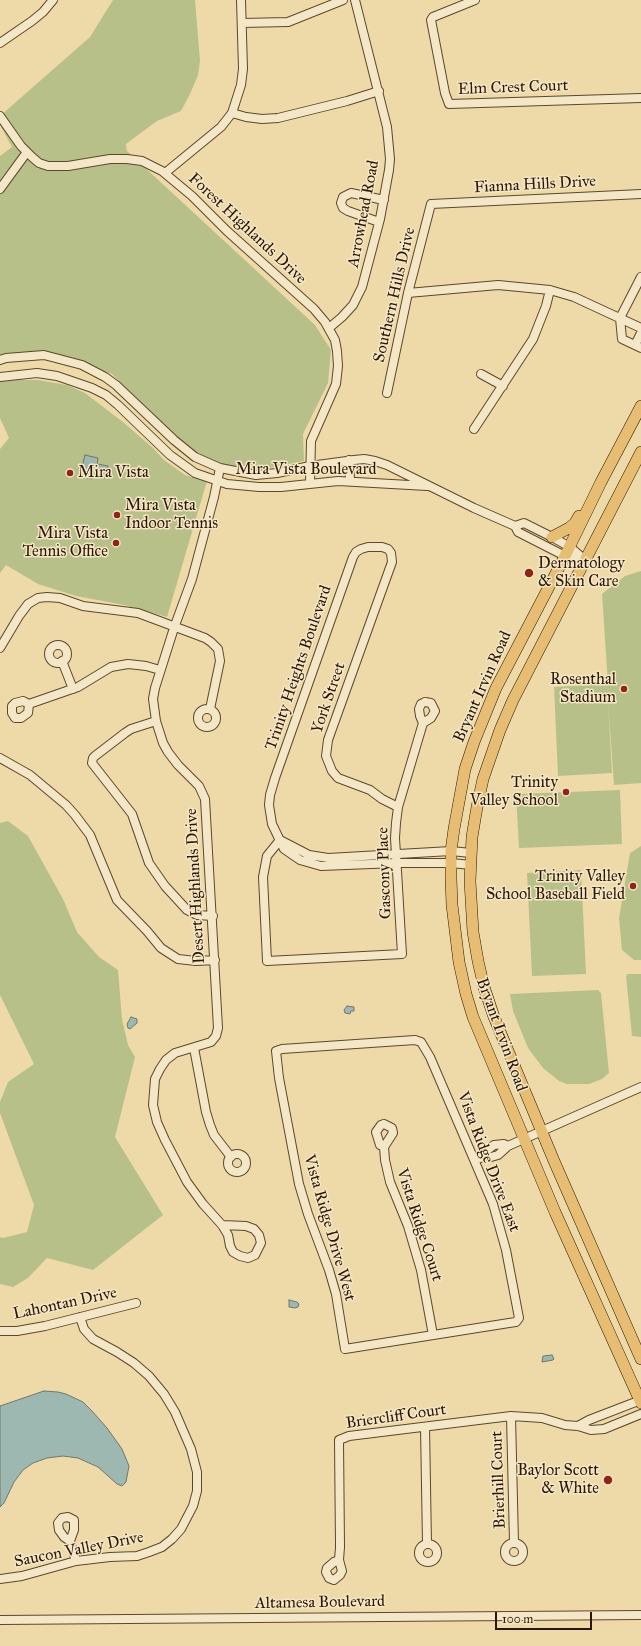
<!DOCTYPE html>
<html>
<head>
<meta charset="utf-8">
<style>
	body { margin:0 }
	#map { position:relative; width:641px; height:1646px; overflow:hidden; background:#eedaa9; font-family:"IM FELL Great Primer",serif }
	canvas { display:block }
	.scale { position:absolute; left:495px; top:1612px; width:97px; height:18px; box-sizing:border-box; border:2px solid #2d1600; border-top:0; padding-left:5px; font-size:12px; line-height:14px; white-space:nowrap; color:#2d1600; -webkit-text-stroke:3px #f4e7c7; paint-order:stroke }
</style>
</head>
<body>
<div id="map">
<canvas width="641" height="1646"></canvas>
<div class="scale">100 m</div>
</div>
<script>
const context = document.querySelector('canvas').getContext('2d');
context.lineJoin = 'round';
function fill(path, color) { context.fillStyle = color; context.fill(path, 'evenodd'); }
const shape = rows => new Path2D(rows.map(r => 'M' + r).join(''));
function trace(path, color, width, dash) { context.strokeStyle = color; context.lineWidth = width; context.lineCap = dash ? 'butt' : 'round'; context.setLineDash(dash || []); context.stroke(path); }
function label(font, color, halo, rows, align = 'center') {
  context.font = font + ' "IM FELL Great Primer",serif'; context.lineWidth = 3; context.setLineDash([]); context.textBaseline = 'middle'; context.strokeStyle = halo; context.fillStyle = color; for (const [text, x, y, turn = 0] of rows) {
    context.save(); context.translate(x, y); context.rotate((+turn || 0) * Math.PI / 180); context.textAlign = isNaN(turn) ? turn : align; if (halo) context.strokeText(text, 0, 0); context.fillText(text, 0, 0); context.restore();
  }
}
fill(shape([
	[113,0,195,0,200,61,198,75,190,94,181,111,157,121,126,144,127,151,315,325,331,350,328,383,303,434,304,461,258,470,222,465,187,447,112,374,59,356,37,351,8,355,0,358,0,156,12,147,0,125,0,116,90,37],
	[0,380,38,380,67,385,85,393,123,422,153,448,164,460,185,475,207,481,167,617,124,605,76,596,38,584,6,565,0,573,0,449,9,438,0,418],
	[641,571,641,783,614,785,608,701,612,773,558,776,554,687,608,684,602,594,625,576],
	[620,790,622,844,519,848,516,794],
	[8,821,28,836,63,899,77,932,99,957,118,970,122,1019,128,1045,135,1057,115,1137,163,1215,93,1270,47,1258,28,1278,13,1287,0,1284,0,1237,3,1238,27,1232,34,1205,0,1113,0,1102,8,1082,34,1064,0,995,0,823],
	[641,846,641,960,634,960,622,950,619,918,630,853],
	[581,870,586,974,532,976,527,873],
	[628,974,641,974,641,1037,632,1036,626,976],
	[598,990,601,993,609,1073,602,1079,589,1084,567,1084,559,1081,543,1068,528,1048,513,1011,510,994]
]), '#b8c089');
const water = shape([
	[85,455,98,458,97,464,108,466,105,478,93,475,92,479,80,476,85,455],
	[347,1006,354,1007,354,1011,351,1011,350,1014,345,1013,344,1010,347,1006],
	[131,1017,137,1019,137,1023,130,1029,128,1028,127,1024,131,1017],
	[289,1300,297,1302,299,1304,298,1307,295,1308,289,1307,289,1300],
	[552,1355,554,1359,553,1360,542,1362,543,1356,552,1355],
	[44,1391,58,1392,66,1394,83,1402,92,1411,107,1428,122,1449,129,1466,126,1482,122,1486,117,1484,98,1467,78,1458,63,1456,47,1458,33,1463,23,1470,14,1482,4,1503,0,1507,0,1406,44,1391]
]);
fill(water, '#9cb8b1');
trace(water, '#70776a', 1);
const minor = shape([
	[475,0,433,17,431,20,445,93,449,104,641,98],
	[242,23,288,22,343,0],
	[0,43,32,21,43,12,53,0],
	[232,113,246,117,262,119,278,118,347,101,379,91],
	[0,116,21,146,32,157,39,163,48,166,68,166,110,159,127,159,142,161,162,171,192,196,227,231,314,309,325,322,335,340,337,351,338,366,336,384,311,441,310,483],
	[165,173,221,127,232,113,241,85,243,69,241,0],
	[0,189,27,152],
	[379,222,348,211,343,208,341,203,343,197,351,193,384,200],
	[408,293,498,285,550,290,574,297,641,328],
	[620,318,641,277],
	[620,318,622,339,641,348],
	[329,328,342,317,353,305,362,287,380,219,389,170,390,159,387,127,355,0],
	[635,345,641,333],
	[0,360,6,358,44,355,82,365,105,377,116,385,174,440,195,457,220,468,256,475,277,473,310,466,354,460,364,459,375,461,387,465,474,508,515,526,518,532,565,556,585,560],
	[481,374,503,386],
	[0,377,37,373,57,376,92,388,106,395,118,405,170,455,195,473,227,484,259,487,281,487,338,481,427,486],
	[387,393,408,293,431,204,641,194],
	[474,429,533,339,546,306,550,290],
	[349,460,350,481],
	[220,468,214,497,192,579,174,628,155,688,153,699,156,721,163,743,168,752,178,765,199,786,205,799,218,1028,216,1036,211,1042,175,1053,166,1060,160,1069,155,1079,153,1105,157,1122,165,1140,187,1182,203,1204,222,1225],
	[515,526,524,523,552,537,570,547,585,560],
	'49 654a9 9 0 1 1 18 0a9 9 0 1 1-18 0Z',
	[0,648,19,616,28,604,38,598,47,597,60,598,83,606,138,613,205,638,211,642,218,649,220,661,210,709],
	[62,661,73,689],
	[23,701,29,704,28,713,21,718,15,718,12,713,12,706,15,703,23,701],
	[425,702,431,703,435,711,431,718,423,723,420,716,419,709,421,704,425,702],
	[29,704,78,687,111,667,128,664,146,666,160,670],
	'198 718a9 9 0 1 1 18 0a9 9 0 1 1-18 0Z',
	[156,721,131,729,125,733,95,756,93,758,92,763,132,814,149,863,165,886,187,910,197,915,213,916],
	[0,758,30,775,66,805,75,815,90,835,117,900,147,931,161,948,178,959,196,961,215,960],
	[398,807,382,799,370,790,338,778,332,771,326,756,328,740,392,562,391,553,388,549,382,547,368,547,361,549,356,552,353,557,275,778,270,795,269,805,272,824,284,849,300,860,321,866,397,863,451,863,471,865],
	[280,840,267,856,263,877,267,961,402,954,395,838,396,823,398,807,423,723],
	[280,840,309,855,328,858,451,851,471,853],
	[415,1040,421,1042,430,1057,493,1204,506,1250,519,1318,516,1322,509,1323,345,1349,336,1294,329,1270,308,1214,299,1184,279,1078,276,1051,282,1049,415,1040],
	[194,1048,206,1112,210,1125,214,1135,231,1157],
	[384,1124,392,1128,393,1133,384,1147,380,1145,376,1132,381,1125,384,1124],
	[384,1147,385,1160,390,1182,408,1226,421,1270,433,1335],
	'228 1163a9 9 0 1 1 18 0a9 9 0 1 1-18 0Z',
	[485,1156,486,1151,494,1145,504,1144,508,1146],
	[475,1160,485,1156,491,1157,498,1155,508,1146,641,1087],
	[222,1225,246,1226,254,1229,259,1235,261,1243,255,1255,248,1258,240,1256,233,1252,230,1246,228,1235,222,1225],
	[0,1331,17,1331,45,1326,136,1303],
	[511,1416,514,1543],
	[578,1426,589,1420,641,1400],
	[425,1427,427,1544],
	[70,1541,64,1537,59,1530,58,1523,62,1518,68,1517,74,1520,74,1530,70,1541,76,1561],
	'505 1552a9 9 0 1 1 18 0a9 9 0 1 1-18 0Z',
	'419 1553a9 9 0 1 1 18 0a9 9 0 1 1-18 0Z',
	[339,1560,340,1547,339,1440,349,1436,511,1416,542,1418,565,1425,578,1426,591,1430,604,1429,641,1414],
	[339,1560,342,1571,340,1575,334,1580,329,1578,326,1572,327,1568,334,1562,339,1560],
	[0,1579,22,1576,76,1561,110,1557,137,1556,149,1552,162,1547,172,1539,181,1529,193,1506,197,1491,197,1472,191,1449,175,1412,164,1394,149,1376,134,1363,117,1352,93,1339,84,1329,80,1317],
	[0,1620,641,1615]
]);
const major = shape([
	[641,406,601,482,565,556,496,688,474,742,465,769,454,829,451,851,451,879,452,905,459,962,466,994,473,1017,555,1212,641,1403],
	[641,452,513,700,500,730,483,779,477,807,472,837,470,881,473,932,478,961,484,987,494,1017,554,1161,641,1359],
	[552,537,569,528,575,523,579,516]
]);
trace(minor, '#5d472a', 10);
trace(major, '#2d1600', 12);
trace(minor, '#f4e7c7', 8);
trace(major, '#e7bd74', 11);
for (const [x, y, r, color] of [
	[70,473,4,"#8f2418"],
	[117,515,4,"#8f2418"],
	[116,543,4,"#8f2418"],
	[529,573,5,"#8f2418"],
	[624,689,4,"#8f2418"],
	[566,792,4,"#8f2418"],
	[633,886,4,"#8f2418"],
	[608,1480,5,"#8f2418"]
]) { const dot = new Path2D(); dot.arc(x, y, r, 0, 2 * Math.PI); context.fillStyle = color; context.fill(dot); trace(dot, '#f4e7c7', 1.5); }
label('16px', '#2d1600', '#f4e7c7', [
	["Elm Crest Court",513,88,-2],
	["Fianna Hills Drive",535,185,-3],
	["Arrowhead Road",364,214,-79],
	["Forest Highlands Drive",247,229,43],
	["Southern Hills Drive",395,295,-77],
	["Mira Vista Boulevard",306,470],
	["Trinity Heights Boulevard",299,668,-71],
	["Bryant Irvin Road",483,687,-66],
	["York Street",329,698,-71],
	["Gascony Place",385,873,-92],
	["Desert Highlands Drive",196,886,-93],
	["Bryant Irvin Road",501,1035,70],
	["Vista Ridge Drive East",488,1162,69],
	["Vista Ridge Court",419,1225,72],
	["Vista Ridge Drive West",329,1228,74],
	["Lahontan Drive",65,1304,-12],
	["Briercliff Court",396,1417,-8],
	["Brierhill Court",499,1480,-92],
	["Saucon Valley Drive",79,1550,-11],
	["Altamesa Boulevard",320,1603,-1]
]);
label('16px', '#2d1600', '#f4e7c7', [
	["Mira Vista",78,473,"left"],
	["Mira Vista",125,506,"left"],
	["Indoor Tennis",125,524,"left"],
	["Mira Vista",108,534],
	["Tennis Office",108,552],
	["Dermatology",538,564,"left"],
	["& Skin Care",538,582,"left"],
	["Rosenthal",616,680],
	["Stadium",616,698],
	["Trinity",558,783],
	["Valley School",558,801],
	["Trinity Valley",625,877],
	["School Baseball Field",625,895],
	["Baylor Scott",599,1471],
	["& White",599,1489]
], 'right');
</script>
</body>
</html>
